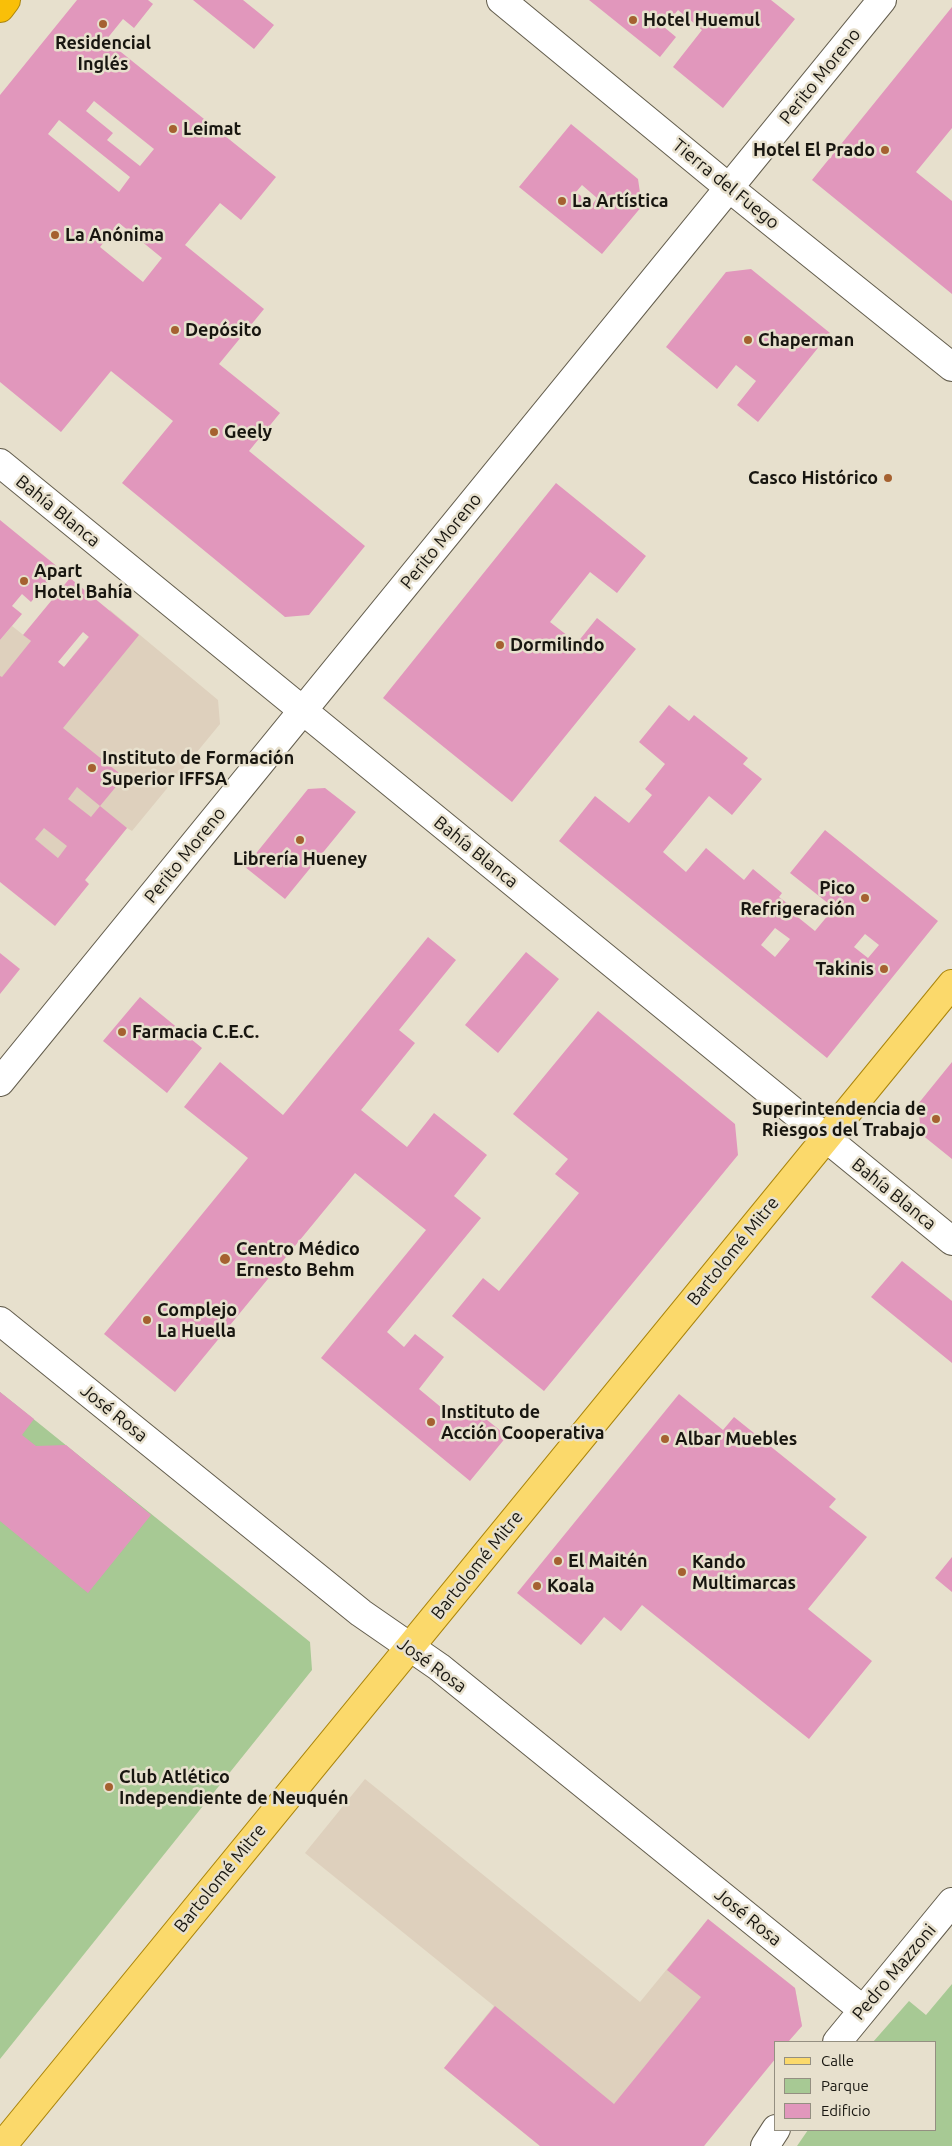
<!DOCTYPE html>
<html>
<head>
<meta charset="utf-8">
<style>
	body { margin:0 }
	#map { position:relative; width:952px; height:2146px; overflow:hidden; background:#e7e0cd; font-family:Ubuntu,sans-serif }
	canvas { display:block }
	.legend { position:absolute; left:774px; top:2041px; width:162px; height:90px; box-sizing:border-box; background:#e7e0cd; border:1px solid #948f81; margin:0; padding:6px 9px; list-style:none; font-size:15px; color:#181610 }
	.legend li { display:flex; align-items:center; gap:10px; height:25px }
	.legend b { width:25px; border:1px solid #948f81 }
</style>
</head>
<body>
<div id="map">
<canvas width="952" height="2146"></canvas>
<ul class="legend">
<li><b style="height:6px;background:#fbd96b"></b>Calle</li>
<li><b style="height:14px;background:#a7c994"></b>Parque</li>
<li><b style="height:14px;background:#e197bc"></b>Edificio</li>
</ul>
</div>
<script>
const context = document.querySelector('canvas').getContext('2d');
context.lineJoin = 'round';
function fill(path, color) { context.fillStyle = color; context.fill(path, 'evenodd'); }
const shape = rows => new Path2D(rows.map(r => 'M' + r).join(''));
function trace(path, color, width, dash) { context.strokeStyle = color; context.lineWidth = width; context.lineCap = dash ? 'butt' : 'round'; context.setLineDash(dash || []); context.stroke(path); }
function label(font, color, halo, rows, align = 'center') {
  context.font = font + ' Ubuntu,sans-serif'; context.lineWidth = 5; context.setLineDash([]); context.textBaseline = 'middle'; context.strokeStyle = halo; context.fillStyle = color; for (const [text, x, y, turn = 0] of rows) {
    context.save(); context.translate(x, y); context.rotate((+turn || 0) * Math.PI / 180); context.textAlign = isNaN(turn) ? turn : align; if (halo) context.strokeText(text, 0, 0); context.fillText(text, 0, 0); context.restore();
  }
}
fill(shape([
	[110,610,218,700,220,724,132,831,127,828,85,880,0,811,0,640,12,626,64,667],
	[365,1779,640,2002,708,1919,795,1988,802,2026,788,2042,776,2042,704,2146,540,2146,444,2068,494,2006,305,1853]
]), '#ded0bd');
fill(shape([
	[0,1392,310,1642,312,1670,0,2059],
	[952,1984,952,2146,797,2146,808,2130,936,2130,936,2042,873,2042,909,2001,926,2015]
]), '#a7c994');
fill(shape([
	[77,0,148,0,153,4,134,28,123,19,106,40,276,177,241,220,220,203,185,245,264,309,219,364,280,413,249,451,365,546,309,615,285,617,122,483,173,421,111,371,61,432,0,382,0,95],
	[94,101,154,149,140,166,107,140,113,133,86,111],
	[59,120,130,177,119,192,48,134],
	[119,223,162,258,143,282,100,247],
	[193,0,243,0,274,25,254,49],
	[589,0,771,0,795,19,723,108,673,67,702,30,678,10,664,27,676,37,660,57],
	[952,7,952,128,916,172,952,201,952,294,812,180],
	[571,124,638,179,642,206,602,254,519,187],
	[582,185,597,198,592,205,576,192],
	[751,269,830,333,758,422,737,405,756,381,736,365,717,389,666,347,726,272],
	[556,483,646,556,617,593,590,572,550,622,577,643,597,618,636,649,512,802,383,698],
	[0,520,59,568,31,602,22,594,12,606,22,614,0,640],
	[70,578,139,635,63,728,124,777,100,806,77,787,68,799,91,817,100,806,127,828,85,880,89,884,55,926,0,882,0,676,2,677,31,641,23,635],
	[83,632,89,637,64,667,58,662],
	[44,828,67,846,58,858,35,839],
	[669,705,689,721,694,715,748,758,743,764,762,779,732,815,709,796,663,852,686,872,706,848,744,880,753,869,782,893,779,897,792,907,789,910,815,931,834,908,790,873,825,830,938,921,827,1058,559,841,595,796,629,823,652,795,645,789,665,764,639,742],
	[775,928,790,939,775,957,761,945],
	[865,934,879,945,868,958,854,947],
	[325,788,356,812,285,899,245,867,308,789],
	[428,937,456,960,399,1030,415,1043,361,1110,407,1147,434,1113,487,1155,454,1196,481,1218,387,1332,404,1347,415,1334,444,1357,419,1389,454,1418,466,1403,507,1436,470,1481,321,1358,426,1230,355,1173,175,1392,104,1334,248,1158,184,1107,220,1062,283,1115],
	[526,952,559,979,498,1053,465,1025],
	[0,953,20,969,0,994],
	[140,997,202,1048,167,1093,103,1041],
	[598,1011,735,1124,738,1155,544,1391,452,1316,483,1278,499,1291,579,1193,555,1174,568,1159,513,1114],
	[952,1062,952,1159,921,1134,918,1104],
	[902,1261,952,1301,952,1363,871,1297],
	[0,1392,34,1419,22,1435,36,1446,66,1445,151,1515,88,1593,0,1521],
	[679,1394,723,1430,734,1417,836,1499,829,1507,867,1537,808,1609,872,1661,809,1739,642,1605,621,1631,604,1617,581,1645,517,1593],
	[952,1557,952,1592,935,1578],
	[708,1919,795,1988,802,2026,788,2042,776,2042,776,2058,704,2146,540,2146,444,2068,495,2006,614,2104,701,1997,667,1970]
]), '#e197bc');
const minor = shape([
	[501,0,728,187,952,367],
	[0,463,952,1241],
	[0,1082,882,0],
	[0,1321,361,1613,439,1667,863,2010],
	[837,2042,952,1902],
	[765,2146,776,2129]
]);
const major = shape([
	[2,2146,952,984]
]);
const highway = shape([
	[0,8,6,0]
]);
trace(minor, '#635d4d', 30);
trace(major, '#aa840b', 30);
trace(highway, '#aa840b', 30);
trace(minor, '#fff', 28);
trace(major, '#fbd96b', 28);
trace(highway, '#f9bf08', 28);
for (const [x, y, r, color] of [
	[633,20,5,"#a56130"],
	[103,24,5,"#a56130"],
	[173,129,5,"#a56130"],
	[885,150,5,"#a56130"],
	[562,201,5,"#a56130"],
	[55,235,5,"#a56130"],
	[175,330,5,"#a56130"],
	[748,340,5,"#a56130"],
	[214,432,5,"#a56130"],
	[888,478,5,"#a56130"],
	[24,581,5,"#a56130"],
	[500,645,5,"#a56130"],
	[92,768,5,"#a56130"],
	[300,840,5,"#a56130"],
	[865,898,5,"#a56130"],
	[884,969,5,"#a56130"],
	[122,1032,5,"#a56130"],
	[936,1119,5,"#a56130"],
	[225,1259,6,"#a56130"],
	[147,1320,5,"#a56130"],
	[431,1422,5,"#a56130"],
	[665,1439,5,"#a56130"],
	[558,1561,5,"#a56130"],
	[682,1572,5,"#a56130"],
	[537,1586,5,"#a56130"],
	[109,1787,5,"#a56130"]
]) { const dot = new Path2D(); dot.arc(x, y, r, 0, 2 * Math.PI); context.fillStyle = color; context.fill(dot); trace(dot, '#e7e0cd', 2); }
label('bold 18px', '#181610', '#e7e0cd', [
	["Hotel Huemul",643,20],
	["Residencial",103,43,"center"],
	["Inglés",103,64,"center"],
	["Leimat",183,129],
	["Hotel El Prado",875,150,"right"],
	["La Artística",572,201],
	["La Anónima",65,235],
	["Depósito",185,330],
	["Chaperman",758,340],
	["Geely",224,432],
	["Casco Histórico",878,478,"right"],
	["Apart",34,571],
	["Hotel Bahía",34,592],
	["Dormilindo",510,645],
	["Instituto de Formación",102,758],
	["Superior IFFSA",102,779],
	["Librería Hueney",300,859,"center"],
	["Pico",855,888,"right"],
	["Refrigeración",855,909,"right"],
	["Takinis",874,969,"right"],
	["Farmacia C.E.C.",132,1032],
	["Superintendencia de",926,1109,"right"],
	["Riesgos del Trabajo",926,1130,"right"],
	["Centro Médico",236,1249],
	["Ernesto Behm",236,1270],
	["Complejo",157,1310],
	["La Huella",157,1331],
	["Instituto de",441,1412],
	["Acción Cooperativa",441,1433],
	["Albar Muebles",675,1439],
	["El Maitén",568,1561],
	["Kando",692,1562],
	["Multimarcas",692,1583],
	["Koala",547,1586],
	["Club Atlético",119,1777],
	["Independiente de Neuquén",119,1798]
], 'left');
label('18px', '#181610', '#e7e0cd', [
	["Perito Moreno",820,76,-51],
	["Tierra del Fuego",726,184,39],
	["Bahía Blanca",58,511,39],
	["Perito Moreno",441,541,-51],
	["Bahía Blanca",476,852,39],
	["Perito Moreno",185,855,-51],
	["Bahía Blanca",894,1194,39],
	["Bartolomé Mitre",733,1251,-51],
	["José Rosa",114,1413,39],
	["Bartolomé Mitre",477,1565,-51],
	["José Rosa",432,1665,36],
	["Bartolomé Mitre",220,1878,-51],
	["José Rosa",748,1917,39],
	["Pedro Mazzoni",894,1972,-50]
]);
</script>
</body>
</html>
